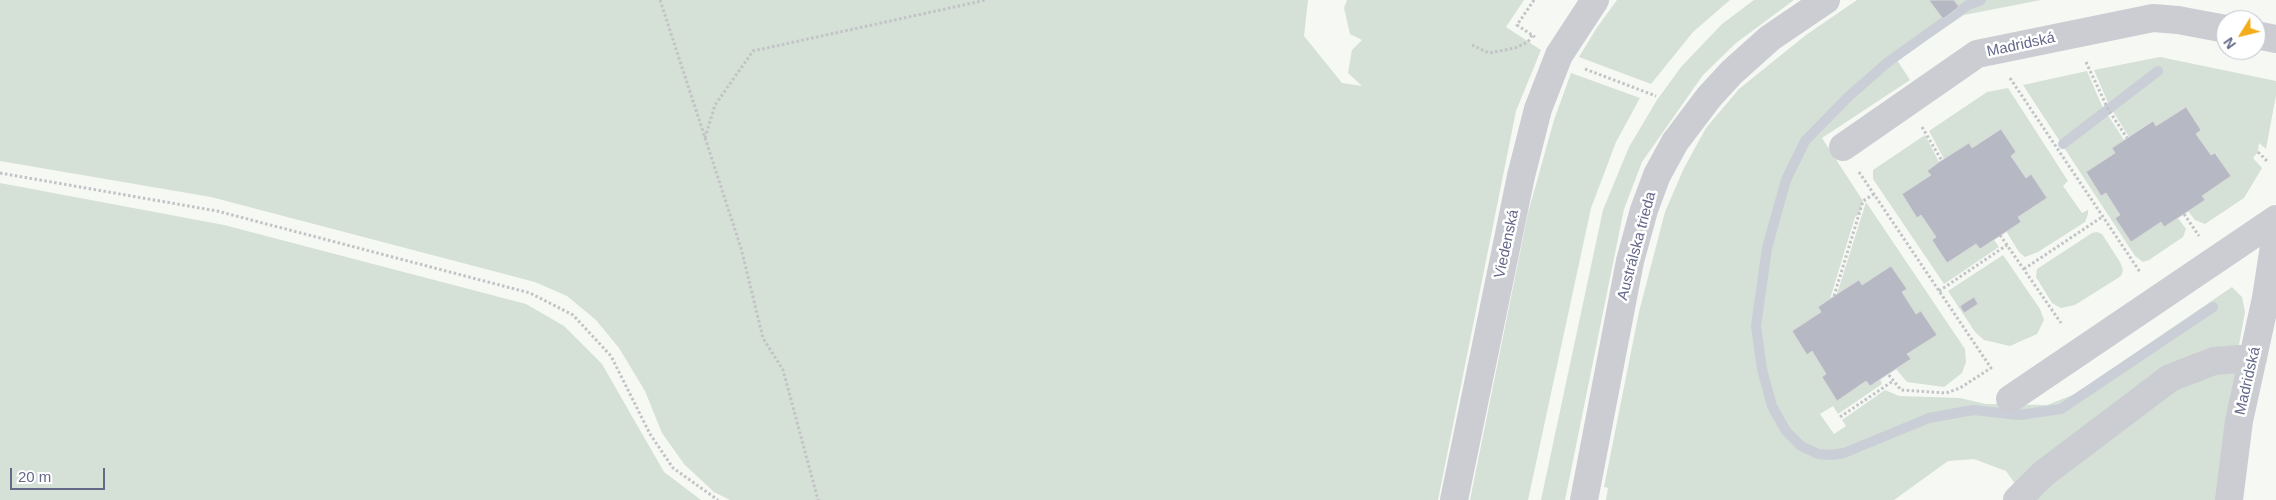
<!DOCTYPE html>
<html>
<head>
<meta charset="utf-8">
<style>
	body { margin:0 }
	#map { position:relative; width:2276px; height:500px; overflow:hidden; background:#f6f8f4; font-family:Arial,sans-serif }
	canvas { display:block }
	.north { position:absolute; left:2216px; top:10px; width:50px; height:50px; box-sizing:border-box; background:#fff; border:1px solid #c1c3d0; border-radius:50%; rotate:234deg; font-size:14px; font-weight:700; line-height:20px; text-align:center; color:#646889 }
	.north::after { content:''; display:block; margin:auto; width:18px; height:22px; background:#f4ac18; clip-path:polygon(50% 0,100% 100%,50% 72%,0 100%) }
	.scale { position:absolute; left:10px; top:468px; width:95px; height:22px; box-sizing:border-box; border:2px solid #646889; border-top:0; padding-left:6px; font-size:15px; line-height:18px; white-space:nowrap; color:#646889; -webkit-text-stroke:4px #fff; paint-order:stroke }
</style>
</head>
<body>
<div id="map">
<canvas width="2276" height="500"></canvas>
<div class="north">N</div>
<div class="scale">20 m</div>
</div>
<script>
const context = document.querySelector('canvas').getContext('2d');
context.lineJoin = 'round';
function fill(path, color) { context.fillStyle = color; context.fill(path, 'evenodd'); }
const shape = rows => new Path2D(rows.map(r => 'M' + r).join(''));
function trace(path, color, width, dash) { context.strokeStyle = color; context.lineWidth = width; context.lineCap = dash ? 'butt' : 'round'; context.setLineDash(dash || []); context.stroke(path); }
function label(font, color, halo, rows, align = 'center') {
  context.font = font + ' Arial,sans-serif'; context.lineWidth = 5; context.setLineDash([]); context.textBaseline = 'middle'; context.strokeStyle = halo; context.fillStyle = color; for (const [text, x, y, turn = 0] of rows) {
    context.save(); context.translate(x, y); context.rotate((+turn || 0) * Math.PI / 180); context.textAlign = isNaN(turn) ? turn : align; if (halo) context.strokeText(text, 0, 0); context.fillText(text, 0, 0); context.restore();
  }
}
fill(shape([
	[0,0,1308,0,1304,36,1342,83,1362,86,1348,73,1352,50,1362,40,1350,34,1344,8,1347,0,1524,0,1506,27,1541,50,1516,111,1438,500,730,500,714,492,684,464,662,433,645,391,619,348,596,320,567,296,535,282,211,197,0,161],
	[1617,0,1730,0,1693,32,1651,84,1579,57,1596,29],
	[1754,0,1794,0,1736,43,1703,75,1642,162,1624,209,1565,500,1541,500,1603,210,1629,147,1657,100,1681,67,1722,24],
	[1857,0,2041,0,1964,15,1897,60,1910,80,1822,138,1863,201,1859,214,1855,217,1830,299,1818,307,1821,312,1792,331,1807,355,1812,351,1826,374,1822,377,1837,400,1866,381,1870,386,1880,379,1882,384,1838,414,1833,406,1820,414,1834,434,1846,426,1842,420,1885,390,1899,396,1960,398,1986,404,2047,405,2075,394,2232,287,2242,297,2245,312,2239,345,2018,488,2006,471,1974,459,1948,461,1894,500,1606,500,1608,488,1604,487,1639,312,1665,212,1684,168,1706,128,1739,89,1806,35],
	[2160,57,2276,81,2276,95,2266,149,2259,143,2258,152,2253,158,2262,168,2244,198,2205,224,2195,220,2188,211,2202,196,2230,176,2216,153,2211,155,2196,134,2201,130,2186,107,2156,126,2152,121,2129,137,2109,105,2094,70],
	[2087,71,2102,106,2124,140,2115,153,2086,173,2101,196,2106,193,2161,222,2164,227,2178,218,2186,229,2183,237,2149,260,2143,262,2135,256,2023,85],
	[1571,73,1640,98,1616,142,1591,208,1528,500,1470,500,1528,213,1554,120],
	[2008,88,2068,181,2063,186,2082,213,2088,210,2088,214,2085,222,2038,252,2025,257,2019,252,2006,231,2018,217,2031,174,2026,178,2011,156,2016,152,2001,129,1972,148,1944,159,1929,131,1987,92],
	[1925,135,1939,162,1927,171,1931,175,1902,194,1917,218,1921,215,1936,237,1932,240,1947,263,1976,244,1980,249,1994,240,1999,247,1944,284,1873,179,1873,170],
	[0,183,224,225,526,304,564,326,602,364,664,472,701,500,0,500],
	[1866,202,1965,349,1966,362,1962,373,1944,387,1907,382,1896,369,1910,360,1907,354,1937,335,1922,312,1916,314,1902,292,1907,289,1891,266,1862,285,1837,294],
	[2097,232,2102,234,2120,262,2123,270,2121,276,2075,305,2061,308,2052,303,2036,277,2037,269,2092,233],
	[2003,255,2040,309,2044,320,2037,334,2010,346,1984,340,1975,332,1948,291],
	[2237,357,2229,500,2017,500,2170,378]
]), '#d5e0d6');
trace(shape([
	[1981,0,1968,5,1888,62,1849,96,1805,141,1786,180,1767,248,1756,326,1762,369,1772,406,1786,431,1801,446,1818,454,1831,455,1844,453,1929,418,1973,410,2019,415,2061,409,2213,307],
	[2063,144,2158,71]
]), '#caced7', 10);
const building = shape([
	[1929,0,1954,0,1959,7,1943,19,1929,0],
	[2186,107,2201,130,2196,134,2211,155,2215,153,2231,176,2202,196,2205,200,2184,214,2164,227,2161,222,2131,242,2115,218,2120,215,2106,193,2101,196,2086,172,2115,153,2112,148,2153,121,2156,126,2186,107],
	[2001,129,2016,152,2011,156,2026,178,2031,174,2047,198,2018,217,2021,222,1980,249,1976,244,1947,263,1932,240,1936,237,1921,215,1917,218,1902,194,1931,175,1927,171,1939,162,1969,143,1972,148,2001,129],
	[1891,266,1907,289,1902,292,1916,314,1921,311,1937,335,1907,354,1911,359,1870,386,1866,381,1837,401,1822,377,1826,374,1812,351,1807,355,1792,331,1821,312,1818,307,1837,294,1859,280,1862,285,1891,266],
	[1974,297,1978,304,1964,313,1960,306,1974,297]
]);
fill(building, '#b6b8c3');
trace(building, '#d8d9d7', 1);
trace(shape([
	[660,0,741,248,763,338,783,370,818,500],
	[1534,0,1517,25,1535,37],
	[1472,45,1489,53,1515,48,1528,42,1532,35],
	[2086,62,2108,109,2127,138],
	[1585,69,1656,96],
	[2010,78,2140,272],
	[1922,127,1942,161],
	[705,138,715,105,753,51,986,0],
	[2258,152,2267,161],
	[1859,172,1991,368,1960,388,1946,393,1901,390,1888,374],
	[0,173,217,211,530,293,573,315,611,356,650,434,673,468,718,500],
	[2184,214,2199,236],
	[2000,235,2061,323],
	[2024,269,2102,217],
	[1939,291,2007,245],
	[1834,296,1863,201,1874,194],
	[1840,417,1893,381]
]), '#c2c3c6', 3, [2.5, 2.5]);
trace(shape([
	[2256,35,2276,39],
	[1843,147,1977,54,2153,18,2178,20,2226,29],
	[2010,399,2276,219],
	[1454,500,1521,176,1538,109,1559,55,1595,0],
	[1584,500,1630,261,1644,210,1657,175,1675,142,1709,97,1732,72,1770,38,1826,0],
	[2017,500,2043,474,2170,378,2214,361,2253,358],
	[2229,500,2239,421,2266,298,2276,233]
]), '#cccdd2', 28);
label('15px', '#646889', '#fff', [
	["Madridská",2021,45,-12],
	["Viedenská",1507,244,-78],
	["Austrálska trieda",1637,246,-75],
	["Madridská",2248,381,-77]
]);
</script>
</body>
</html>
